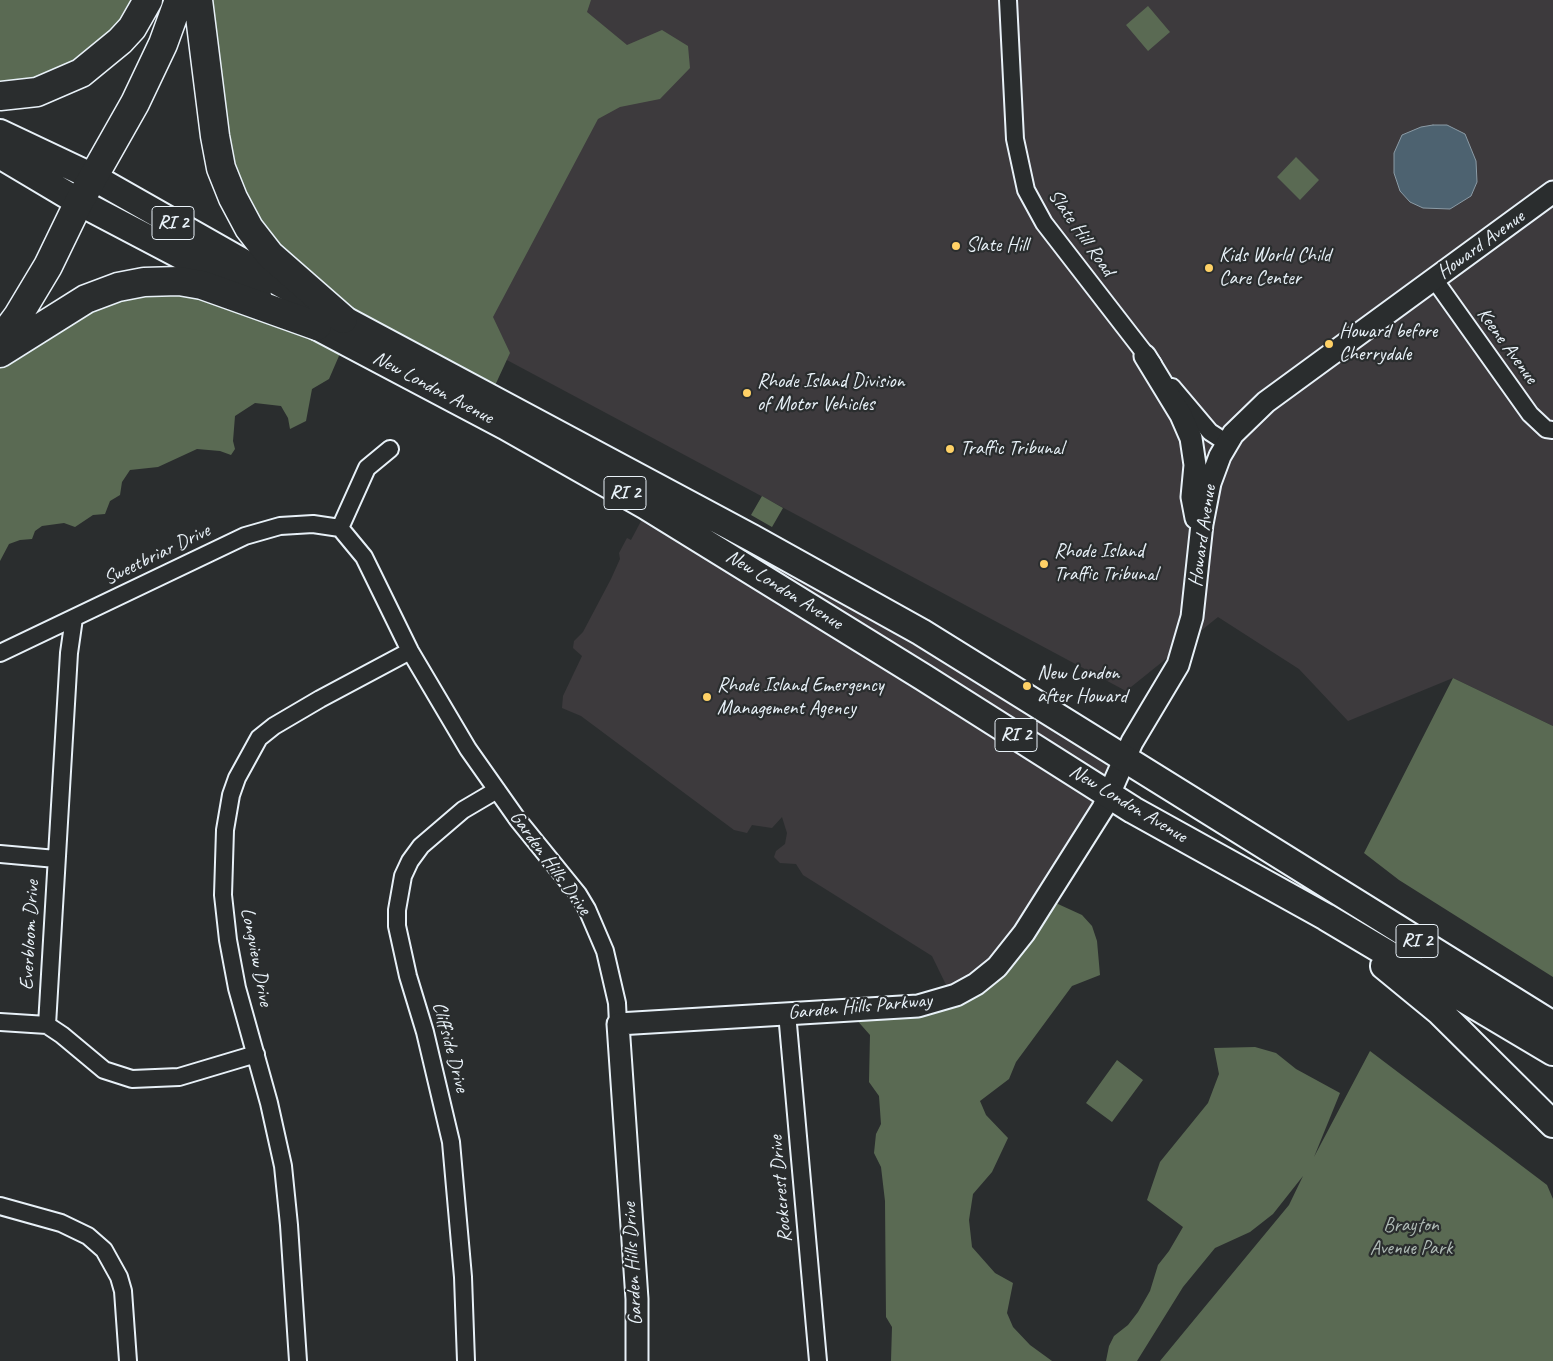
<!DOCTYPE html>
<html>
<head>
<meta charset="utf-8">
<style>
	body { margin:0 }
	canvas { display:block; background:#2a2d2e }
</style>
</head>
<body>
<canvas width="1553" height="1361"></canvas>
<script>
const context = document.querySelector('canvas').getContext('2d');
context.lineJoin = 'round';
function fill(path, color) { context.fillStyle = color; context.fill(path, 'evenodd'); }
const shape = rows => new Path2D(rows.map(r => 'M' + r).join(''));
function trace(path, color, width, dash) { context.strokeStyle = color; context.lineWidth = width; context.lineCap = dash ? 'butt' : 'round'; context.setLineDash(dash || []); context.stroke(path); }
function label(font, color, halo, rows, align = 'center') {
  context.font = font + ' Caveat,sans-serif'; context.lineWidth = 4.5; context.setLineDash([]); context.textBaseline = 'middle'; context.strokeStyle = halo; context.fillStyle = color; for (const [text, x, y, turn = 0] of rows) {
    context.save(); context.translate(x, y); context.rotate((+turn || 0) * Math.PI / 180); context.textAlign = isNaN(turn) ? turn : align; if (halo) context.strokeText(text, 0, 0); context.fillText(text, 0, 0); context.restore();
  }
}
fill(shape([
	[247,0,1553,0,1553,726,1453,678,1348,721,1299,669,1218,617,1126,691,376,290],
	[654,485,1137,763,1124,787,1117,795,1015,951,950,993,932,956,803,875,796,864,780,863,774,857,776,851,785,844,787,833,782,817,772,828,752,825,747,833,734,830,581,716,562,708,563,696,582,656,573,648,574,641,583,632,611,579,620,559,619,553,627,538,631,540,648,508]
]), '#3d3a3d');
fill(shape([
	[0,0,151,0,118,44,0,95],
	[205,0,591,0,587,12,627,45,662,30,688,46,690,68,660,99,620,107,598,119,493,317,510,353,492,392,321,294,241,204],
	[1148,6,1170,32,1148,51,1126,25],
	[1296,157,1319,180,1300,200,1277,177],
	[138,280,345,342,329,379,312,389,306,421,290,429,288,418,281,406,255,403,235,416,233,441,235,449,231,455,220,451,197,449,158,467,130,470,122,482,120,495,110,501,105,514,93,515,75,527,64,523,42,526,35,531,32,539,20,540,9,544,0,561,0,362],
	[762,496,783,508,772,527,751,515],
	[1453,678,1553,726,1553,977,1399,880,1364,853],
	[1047,899,1082,915,1092,926,1097,941,1100,975,1072,986,1016,1062,1009,1079,980,1101,986,1115,1008,1138,992,1172,973,1194,969,1220,972,1247,995,1273,1013,1283,1007,1313,1013,1327,1030,1345,1052,1361,891,1361,892,1327,886,1317,885,1201,881,1167,874,1153,876,1134,881,1124,879,1096,869,1082,870,1035,847,1009,931,1002,977,980],
	[1255,1047,1276,1053,1296,1069,1340,1093,1314,1157,1370,1051,1547,1185,1553,1199,1553,1361,1160,1361,1289,1205,1303,1176,1273,1214,1250,1232,1215,1248,1183,1287,1137,1361,1106,1361,1109,1346,1114,1336,1128,1325,1138,1312,1150,1291,1158,1265,1169,1251,1183,1227,1147,1200,1160,1162,1208,1103,1219,1074,1214,1048],
	[1117,1060,1143,1080,1112,1122,1086,1103]
]), '#5a6a53');
const water = shape([
	[1433,125,1447,125,1465,134,1476,161,1477,182,1471,196,1450,209,1423,208,1410,202,1400,191,1394,173,1394,153,1402,135,1421,127,1433,125]
]);
fill(water, '#4d6270');
trace(water, '#8b9ba6', 1);
const minor = shape([
	[1008,0,1015,139,1026,190,1044,223,1153,364],
	[1434,279,1530,414,1546,429,1553,430],
	[1172,387,1210,432,1227,443],
	[340,528,367,468,390,449],
	[74,618,69,653,47,1025,62,1035,104,1070,132,1079,179,1077,256,1054],
	[0,653,245,536,280,526,313,524,340,528,364,557,410,651,468,749,518,820,578,894,587,909,605,951,617,1003,618,1024],
	[0,854,56,859],
	[787,1013,818,1361],
	[0,1022,47,1025],
	[0,1206,61,1223,88,1236,104,1250,119,1277,123,1291,128,1361],
	[298,1361,289,1225,283,1166,269,1103,237,988,228,940,223,895,225,830,231,795,237,778,259,738,274,726,320,699,410,651],
	[466,1361,463,1277,451,1142,425,1032,408,976,397,926,397,910,403,876,410,861,421,846,463,810,497,790]
]);
const tertiary = shape([
	[1145,356,1181,415,1191,438,1195,465,1192,497,1196,518],
	[637,1361,637,1299,618,1024,918,1006,956,995,976,984,997,967,1024,933,1103,808,1132,742,1178,665,1192,617,1202,524,1210,483,1220,456,1233,434,1266,402,1553,192]
]);
const primary = shape([
	[0,133,93,177,343,319,752,538,921,632,1553,1025],
	[0,155,79,202,258,296],
	[297,316,505,426,646,506,923,677,1133,810,1326,917,1553,1052],
	[1384,966,1440,1012,1553,1124]
]);
const motorway = shape([
	[198,0,215,136,221,168,233,198,249,228,270,255,343,319],
	[0,96,37,92,81,73,120,41,132,28,148,0],
	[0,340,18,316,48,266,79,202,135,103,163,44,179,0],
	[0,353,86,299,118,287,144,282,179,281,202,285,317,326]
]);
trace(minor, '#e8f1f8', 20);
trace(tertiary, '#e8f1f8', 25);
trace(primary, '#e8f1f8', 30);
trace(motorway, '#e8f1f8', 31);
trace(minor, '#2a2d2e', 16);
trace(tertiary, '#2a2d2e', 21);
trace(primary, '#2a2d2e', 26);
trace(motorway, '#2a2d2e', 28);
for (const [x, y, r, color] of [
	[956,246,5,"#ffd166"],
	[1209,268,5,"#ffd166"],
	[1329,344,5,"#ffd166"],
	[747,393,5,"#ffd166"],
	[950,449,5,"#ffd166"],
	[1044,564,5,"#ffd166"],
	[1027,686,5,"#ffd166"],
	[707,697,5,"#ffd166"]
]) { const dot = new Path2D(); dot.arc(x, y, r, 0, 2 * Math.PI); context.fillStyle = color; context.fill(dot); trace(dot, '#2a2d2e', 2); }
for (const [x, y, w] of [
	[173,223,42],
	[625,493,42],
	[1016,735,42],
	[1417,941,42]
]) { const box = new Path2D(); box.roundRect(x - w / 2, y - 16.5, w, 33, 4); context.fillStyle = '#2a2d2e'; context.fill(box); trace(box, '#e8f1f8', 1); }
label('bold 19px', '#e8f1f8', null, [
	["RI 2",173,223],
	["RI 2",625,493],
	["RI 2",1016,735],
	["RI 2",1417,941]
]);
label('20px', '#e8f1f8', '#2a2d2e', [
	["Slate Hill Road",1081,233,55],
	["Howard Avenue",1481,245,-36],
	["Keene Avenue",1507,346,54],
	["New London Avenue",433,388,28],
	["Howard Avenue",1203,536,-82],
	["Sweetbriar Drive",157,555,-26],
	["New London Avenue",784,590,32],
	["New London Avenue",1128,804,31],
	["Garden Hills Drive",550,863,54],
	["Everbloom Drive",30,935,-87],
	["Longview Drive",256,957,79],
	["Garden Hills Parkway",860,1007,-5],
	["Cliffside Drive",450,1047,75],
	["Rockcrest Drive",781,1189,-95],
	["Garden Hills Drive",633,1264,-93]
]);
label('20px', '#e8f1f8', '#2a2d2e', [
	["Slate Hill",966,246],
	["Kids World Child",1219,256],
	["Care Center",1219,279],
	["Howard before",1339,332],
	["Cherrydale",1339,355],
	["Rhode Island Division",757,382],
	["of Motor Vehicles",757,405],
	["Traffic Tribunal",960,449],
	["Rhode Island",1054,552],
	["Traffic Tribunal",1054,575],
	["New London",1037,674],
	["after Howard",1037,697],
	["Rhode Island Emergency",717,686],
	["Management Agency",717,709]
], 'left');
label('20px', '#afbbb6', '#2a2d2e', [
	["Brayton",1411,1226],
	["Avenue Park",1411,1249]
]);
</script>
</body>
</html>
